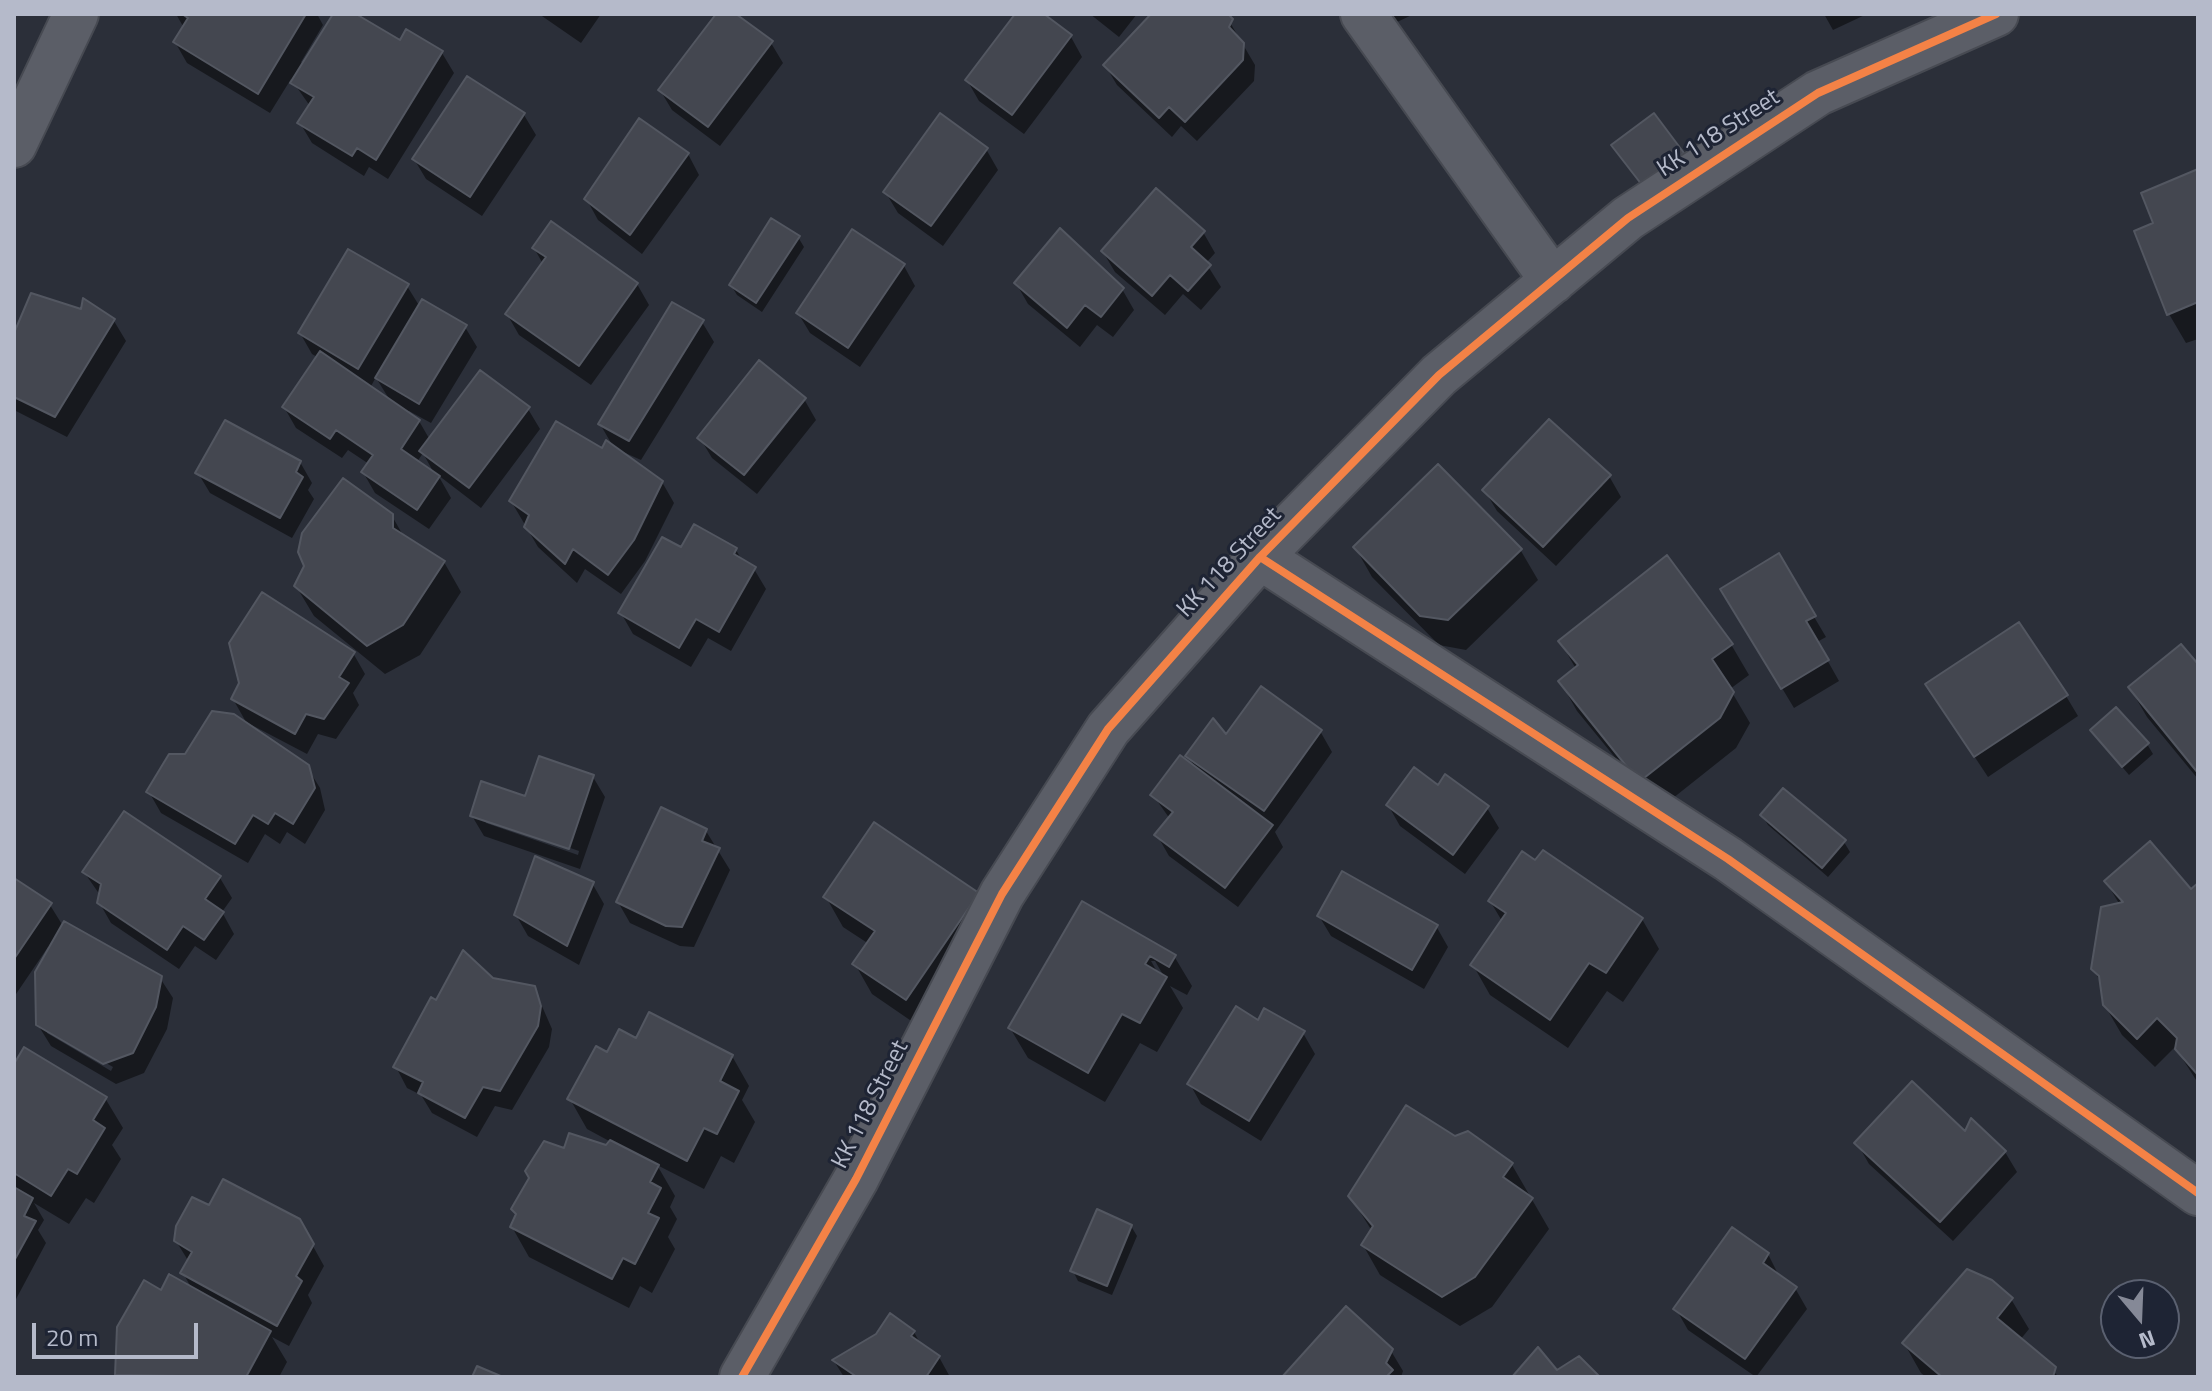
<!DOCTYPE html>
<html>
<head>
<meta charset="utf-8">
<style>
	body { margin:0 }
	#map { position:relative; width:2212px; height:1391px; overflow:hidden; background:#2b2f39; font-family:"Titillium Web",sans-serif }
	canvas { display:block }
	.frame { position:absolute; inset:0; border:16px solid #b5baca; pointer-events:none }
	.north { position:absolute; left:2100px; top:1279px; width:80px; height:80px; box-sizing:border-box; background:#1e2434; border:2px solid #5a6070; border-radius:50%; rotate:161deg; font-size:22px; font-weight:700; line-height:32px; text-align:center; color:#b5baca }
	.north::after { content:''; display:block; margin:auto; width:28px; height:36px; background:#858997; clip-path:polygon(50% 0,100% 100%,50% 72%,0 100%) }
	.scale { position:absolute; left:32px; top:1323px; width:166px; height:36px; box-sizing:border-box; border:4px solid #b5baca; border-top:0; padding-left:10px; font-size:24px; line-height:28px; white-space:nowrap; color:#b5baca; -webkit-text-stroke:6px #1e2434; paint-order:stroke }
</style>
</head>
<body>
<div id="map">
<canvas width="2212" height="1391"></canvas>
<div class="frame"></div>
<div class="north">N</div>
<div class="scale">20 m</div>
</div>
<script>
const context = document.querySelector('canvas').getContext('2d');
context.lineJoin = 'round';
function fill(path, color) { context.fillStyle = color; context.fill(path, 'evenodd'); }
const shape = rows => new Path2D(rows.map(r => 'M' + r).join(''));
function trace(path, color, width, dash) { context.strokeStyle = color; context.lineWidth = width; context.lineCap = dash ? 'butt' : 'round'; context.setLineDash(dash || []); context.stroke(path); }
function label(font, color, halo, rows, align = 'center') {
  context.font = font + ' "Titillium Web",sans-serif'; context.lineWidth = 6; context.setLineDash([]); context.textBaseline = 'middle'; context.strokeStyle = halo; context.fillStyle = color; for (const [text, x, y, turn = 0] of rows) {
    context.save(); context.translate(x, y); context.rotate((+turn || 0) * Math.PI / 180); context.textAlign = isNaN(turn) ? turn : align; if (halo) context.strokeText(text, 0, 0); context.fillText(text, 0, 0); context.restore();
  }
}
fill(shape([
	[176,14,317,14,323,25,301,62,304,64,335,14,353,14,400,43,442,53,454,73,388,179,369,167,364,176,312,143,300,123,310,106,291,79,270,113,187,63,175,42,184,28],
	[539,14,601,14,581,43],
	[718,14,733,14,771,43,783,63,720,146,672,110,660,90],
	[1018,14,1041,14,1071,37,1082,57,1024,134,979,101,967,80],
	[1090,14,1137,14,1119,37],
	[1154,14,1225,14,1255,65,1254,81,1197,141,1181,126,1172,137,1117,85,1105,65],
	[1389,14,1414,14,1395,23],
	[1824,14,1867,14,1833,30],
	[524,115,536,135,482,216,426,179,414,159],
	[986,149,998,170,943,246,898,213,886,193],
	[688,154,699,175,642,254,598,220,587,200],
	[2198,171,2198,339,2186,343,2169,314],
	[1203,232,1215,253,1206,263,1221,287,1201,310,1183,294,1165,315,1115,272,1103,252],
	[798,237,804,247,762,312,737,295,731,285],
	[534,248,637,284,649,305,591,385,519,335,507,314,543,264],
	[904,266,915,286,860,367,810,333,798,313],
	[1016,283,1122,289,1134,310,1113,337,1097,325,1080,347,1028,304],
	[407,286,420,307,465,327,477,347,431,423,409,411,407,413,419,421,430,440,528,409,540,429,481,508,438,475,451,498,429,529,375,493,363,472,369,464,348,450,342,458,296,428,284,407,319,358,312,354,300,333],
	[376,377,378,381,391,402,370,388],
	[423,453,435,475,417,462],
	[114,321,126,341,67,437,14,410,14,339],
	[702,322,714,342,641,460,614,448,600,424],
	[804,399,816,420,757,494,712,458,700,438],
	[300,462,312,483,308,490,314,499,292,538,210,493,198,473],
	[1438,467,1521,551,1538,580,1466,650,1439,645,1372,577,1355,547],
	[1609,476,1621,497,1556,566,1497,511,1485,491],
	[662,482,674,503,645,561,621,594,585,569,577,583,538,547,511,501],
	[392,516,404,537,444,562,461,592,420,655,385,674,314,616,296,586],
	[681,550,736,550,743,562,754,569,766,589,731,651,708,638,691,667,633,634,621,613],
	[1778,556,1826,637,1817,642,1839,681,1794,708,1735,610],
	[1666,558,1732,646,1749,675,1730,689,1750,723,1736,748,1658,810,1577,711,1560,681,1576,669,1560,641],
	[353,653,365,674,353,693,359,705,336,739,318,734,307,754,246,722,233,699],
	[2198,667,2198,779,2147,717,2130,688],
	[1927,685,2066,696,2078,716,1988,777],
	[1320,731,1332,752,1275,832,1283,847,1238,907,1169,856,1157,835,1170,819,1153,795,1196,769,1188,756,1226,737],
	[2092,731,2147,744,2153,754,2129,775],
	[307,767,320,788,325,810,305,844,287,832,280,844,265,834,248,863,161,813,149,792],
	[593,777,605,797,580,869,484,836,472,816],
	[486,819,579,851,578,855,486,823],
	[1438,788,1487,808,1499,828,1465,874,1400,826,1388,805],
	[1762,815,1844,842,1850,852,1828,877,1768,825],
	[706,831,730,870,694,947,680,946,630,923,618,902],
	[1536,863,1642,919,1659,949,1623,1002,1607,991,1568,1048,1490,995,1473,965,1502,921,1490,901],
	[84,872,220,878,232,898,222,912,234,934,216,960,195,946,179,969,111,923,99,902,100,895],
	[14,881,50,905,63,926,160,978,173,998,167,1029,144,1073,116,1084,51,1046,38,1025,50,949,48,947,14,997],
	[47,1029,113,1067,111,1071,47,1033],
	[2106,882,2191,892,2198,886,2198,1083,2175,1047,2155,1067,2122,1035,2104,1004,2102,984,2093,969,2120,905],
	[592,883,604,904,579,965,528,936,516,915],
	[977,894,923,1029,872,994,855,964,869,944,843,927,826,897],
	[1083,903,1174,956,1192,986,1187,995,1170,986,1183,1008,1157,1052,1140,1043,1105,1102,1028,1058,1010,1028],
	[1151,961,1155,961,1162,973,1159,975],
	[1319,916,1436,926,1448,947,1424,989,1331,936],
	[492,980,534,988,552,1029,549,1047,512,1110,495,1106,477,1137,432,1113,421,1095,407,1088,396,1067,437,1002],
	[1259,1022,1303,1033,1315,1054,1261,1141,1201,1104,1190,1084],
	[637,1041,732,1056,749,1086,742,1100,755,1122,734,1163,721,1156,704,1189,657,1165,675,1196,670,1207,677,1219,668,1237,675,1249,652,1293,640,1286,629,1308,529,1257,512,1227,565,1151,606,1148,611,1142,587,1129,570,1099,608,1054],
	[14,1068,105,1098,123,1128,112,1145,121,1159,94,1203,86,1198,69,1224,34,1203,44,1220,38,1230,46,1243,15,1301],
	[1966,1134,2005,1152,2017,1172,1953,1241,1869,1164,1857,1143],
	[1455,1138,1512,1165,1549,1229,1492,1307,1460,1326,1380,1275,1363,1245,1372,1231,1350,1196],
	[209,1208,299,1221,324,1266,308,1295,312,1303,289,1346,272,1337,287,1362,279,1377,118,1377,161,1292,192,1289,183,1273,189,1262,176,1241],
	[1131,1226,1137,1236,1112,1295,1078,1281,1073,1271],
	[1768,1254,1779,1276,1795,1288,1807,1309,1756,1377,1688,1330,1676,1309],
	[2011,1299,2029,1329,2020,1340,2059,1377,1926,1377,1921,1373,1904,1343],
	[914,1332,921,1345,939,1357,950,1377,844,1377,834,1361,877,1336],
	[1391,1351,1403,1371,1401,1377,1285,1377]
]), '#0007');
const building = shape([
	[182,14,306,14,258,94,173,42,188,18,182,14],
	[333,14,356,14,400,40,406,29,443,51,376,160,357,148,352,156,297,123,314,97,290,83,333,14],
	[716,14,736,14,773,41,708,127,658,90,716,14],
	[1015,14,1044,14,1072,35,1012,115,965,80,1015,14],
	[1151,14,1228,14,1233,19,1229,27,1244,43,1243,60,1185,122,1169,107,1159,118,1103,65,1151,14],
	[467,76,525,113,470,197,412,159,467,76],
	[940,113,988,148,931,226,883,192,940,113],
	[1654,113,1684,153,1642,185,1611,145,1654,113],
	[639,118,689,153,630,235,584,199,639,118],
	[2198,169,2198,302,2167,315,2134,231,2153,223,2141,193,2198,169],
	[1156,188,1205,231,1191,247,1211,265,1188,291,1170,275,1152,296,1101,251,1156,188],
	[771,218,800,236,756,303,729,285,771,218],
	[551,221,638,283,579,366,505,314,546,257,532,248,551,221],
	[1060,228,1124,288,1101,317,1085,305,1067,328,1014,283,1060,228],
	[852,229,905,264,848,348,796,313,852,229],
	[348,249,409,284,358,369,298,333,348,249],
	[31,293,81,309,83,298,115,319,55,417,14,397,14,333,31,293],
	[422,299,467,325,419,404,375,378,422,299],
	[672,302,704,320,629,441,598,424,672,302],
	[320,351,420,420,401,449,440,476,417,510,361,472,373,455,336,430,330,439,282,407,320,351],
	[759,360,806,398,744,475,697,438,759,360],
	[480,370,530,407,469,488,419,451,480,370],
	[1549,419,1611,475,1543,547,1482,490,1549,419],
	[225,420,301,461,296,472,303,477,280,518,195,473,225,420],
	[556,421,602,448,606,440,663,481,634,540,608,575,573,549,565,564,524,527,529,515,509,501,556,421],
	[1438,464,1522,549,1448,620,1420,616,1353,547,1438,464],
	[343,478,393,514,393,528,445,561,403,625,367,646,294,586,304,566,298,552,302,533,343,478],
	[694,524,737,548,734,554,756,567,719,632,696,619,679,648,618,613,662,537,681,547,694,524],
	[1779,553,1816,616,1806,621,1829,660,1781,689,1720,589,1779,553],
	[1667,555,1733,644,1712,659,1734,692,1720,718,1639,782,1558,681,1578,665,1558,641,1667,555],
	[262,592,355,652,339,677,349,683,324,719,306,714,295,734,231,699,239,683,229,643,262,592],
	[2019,622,2068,695,1974,757,1925,684,2019,622],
	[2181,644,2198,664,2198,773,2128,687,2181,644],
	[1261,686,1322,730,1264,811,1185,756,1213,718,1226,734,1261,686],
	[2116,707,2149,743,2122,767,2090,730,2116,707],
	[212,711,234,714,309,765,315,788,293,824,275,813,268,824,253,815,235,844,146,792,169,754,185,754,212,711],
	[1180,755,1273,825,1225,888,1154,835,1173,812,1150,795,1180,755],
	[539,756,594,775,569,849,470,816,481,781,525,796,539,756],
	[1414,767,1438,785,1445,774,1489,806,1453,855,1386,805,1414,767],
	[1783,788,1846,840,1822,868,1760,815,1783,788],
	[661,807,707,829,702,841,720,848,682,927,666,926,616,902,661,807],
	[124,811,221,876,205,899,224,912,204,940,183,926,167,950,97,903,101,884,82,872,124,811],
	[874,822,979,893,906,1000,852,964,875,931,823,897,874,822],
	[2150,841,2191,889,2198,883,2198,1075,2175,1049,2177,1038,2157,1018,2137,1039,2103,1005,2099,976,2091,969,2101,907,2123,902,2104,881,2150,841],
	[1543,850,1643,918,1606,973,1589,963,1550,1020,1470,965,1506,913,1488,901,1522,851,1535,860,1543,850],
	[535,856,594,882,567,946,514,915,535,856],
	[1342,871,1438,925,1412,970,1317,916,1342,871],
	[14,878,52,903,14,959,14,878],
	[1082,901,1176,955,1169,967,1150,956,1145,964,1167,977,1140,1023,1122,1014,1088,1073,1008,1028,1082,901],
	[64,921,162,976,156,1007,133,1053,103,1064,36,1025,35,972,64,921],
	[463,950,493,978,535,986,541,1006,538,1026,500,1091,483,1087,465,1118,418,1093,423,1082,393,1067,431,997,436,1000,463,950],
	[1236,1006,1258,1020,1264,1008,1305,1031,1249,1121,1187,1084,1236,1006],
	[649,1012,733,1055,720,1081,739,1091,717,1134,704,1128,687,1161,567,1099,596,1046,607,1052,619,1029,636,1038,649,1012],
	[24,1047,107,1097,93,1120,105,1128,77,1174,68,1169,51,1196,14,1173,14,1064,24,1047],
	[1912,1081,1965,1131,1971,1118,2006,1151,1940,1222,1854,1143,1912,1081],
	[1406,1105,1455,1136,1468,1131,1513,1163,1503,1177,1533,1198,1475,1277,1442,1297,1361,1245,1373,1226,1348,1196,1406,1105],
	[569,1133,606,1145,610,1140,659,1165,650,1182,661,1188,648,1213,659,1218,635,1264,623,1258,612,1279,510,1227,516,1214,511,1209,529,1178,525,1171,544,1141,564,1148,569,1133],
	[223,1179,300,1219,314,1244,296,1276,302,1281,277,1326,180,1273,192,1252,174,1241,176,1226,192,1197,209,1205,223,1179],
	[14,1187,33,1198,24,1216,36,1221,14,1261,14,1187],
	[1097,1209,1132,1225,1107,1286,1070,1271,1097,1209],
	[1732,1227,1769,1253,1763,1263,1797,1287,1745,1359,1673,1309,1732,1227],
	[1967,1269,1992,1280,2013,1298,1997,1318,2056,1367,2053,1377,1942,1377,1902,1343,1967,1269],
	[169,1274,271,1331,246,1377,115,1375,117,1327,144,1280,161,1290,169,1274],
	[1346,1306,1393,1349,1386,1363,1393,1370,1386,1377,1282,1377,1346,1306],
	[890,1313,915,1331,911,1336,940,1356,926,1377,857,1377,832,1360,876,1334,890,1313],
	[1538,1347,1557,1370,1579,1356,1600,1377,1512,1377,1538,1347],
	[477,1366,503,1377,472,1377,477,1366]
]);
fill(building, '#444750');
trace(building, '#535761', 2);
const minor = shape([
	[1363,14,1553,281],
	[14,145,76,14],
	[1260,557,1728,859,2198,1193],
	[742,1377,856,1179,1002,894,1108,729,1260,557,1439,375,1628,218,1818,93,1996,14]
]);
trace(minor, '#474a52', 48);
trace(minor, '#5b5e67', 44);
trace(shape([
	[1260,557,1728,859,2198,1193],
	[742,1377,856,1179,1002,894,1108,729,1260,557,1439,375,1628,218,1818,93,1996,14]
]), '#f48246', 8);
label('24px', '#b5baca', '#1e2434', [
	["KK 118 Street",1719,134,-33],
	["KK 118 Street",1230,563,-47],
	["KK 118 Street",871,1105,-63]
]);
</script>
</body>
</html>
